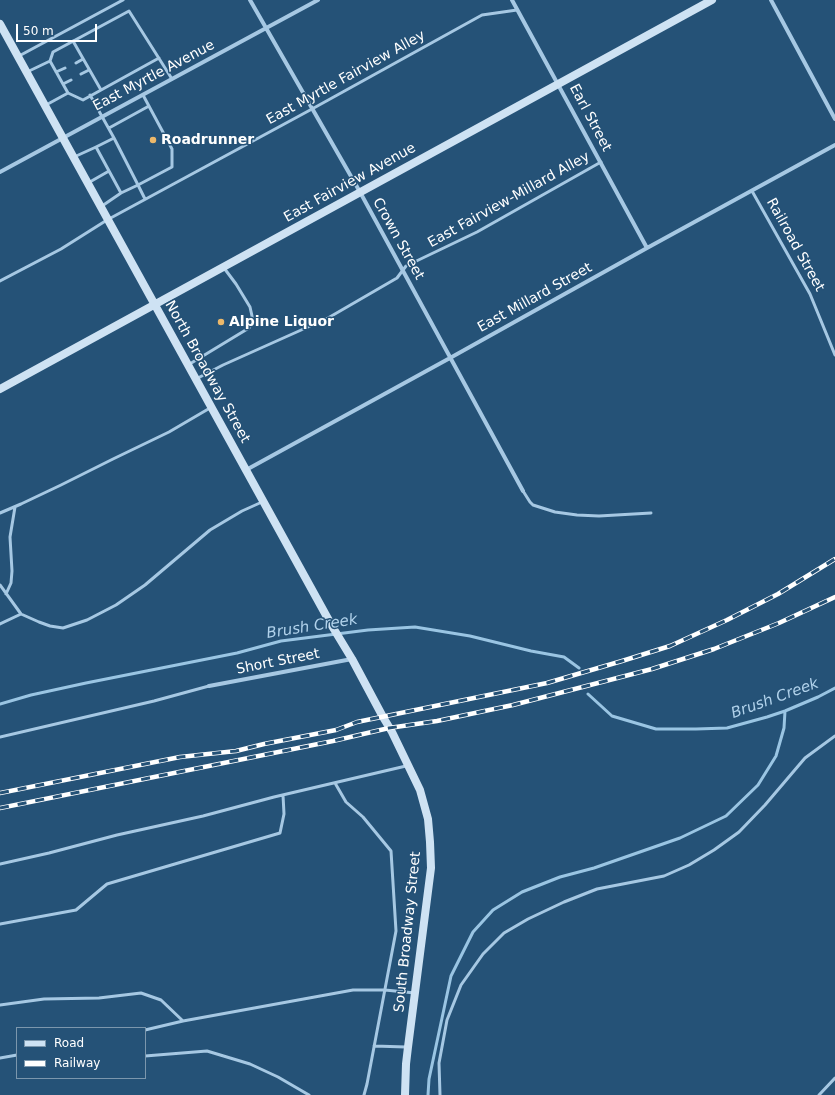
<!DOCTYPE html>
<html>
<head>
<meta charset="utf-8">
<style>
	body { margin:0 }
	#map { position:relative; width:835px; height:1095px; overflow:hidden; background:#255277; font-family:"DejaVu Sans",sans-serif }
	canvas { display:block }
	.legend { position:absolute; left:16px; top:1027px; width:130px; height:52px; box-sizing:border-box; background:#255277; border:1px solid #7c97ad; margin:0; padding:5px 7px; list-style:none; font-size:12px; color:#fff }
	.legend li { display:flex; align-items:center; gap:8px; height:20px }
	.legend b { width:20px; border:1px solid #7c97ad }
	.scale { position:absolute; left:16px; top:24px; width:81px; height:18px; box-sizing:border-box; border:2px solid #fff; border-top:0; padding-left:5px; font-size:12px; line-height:14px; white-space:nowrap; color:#fff; -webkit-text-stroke:3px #255277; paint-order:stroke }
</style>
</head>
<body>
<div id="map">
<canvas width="835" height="1095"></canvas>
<ul class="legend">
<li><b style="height:5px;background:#cee2f3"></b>Road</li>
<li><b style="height:5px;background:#fff"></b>Railway</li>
</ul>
<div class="scale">50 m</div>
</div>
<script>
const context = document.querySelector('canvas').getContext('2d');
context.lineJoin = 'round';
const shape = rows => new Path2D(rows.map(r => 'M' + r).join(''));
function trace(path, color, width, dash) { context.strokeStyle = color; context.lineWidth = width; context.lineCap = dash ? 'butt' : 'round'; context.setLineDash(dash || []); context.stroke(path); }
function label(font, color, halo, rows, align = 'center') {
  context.font = font + ' "DejaVu Sans",sans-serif'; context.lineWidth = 3; context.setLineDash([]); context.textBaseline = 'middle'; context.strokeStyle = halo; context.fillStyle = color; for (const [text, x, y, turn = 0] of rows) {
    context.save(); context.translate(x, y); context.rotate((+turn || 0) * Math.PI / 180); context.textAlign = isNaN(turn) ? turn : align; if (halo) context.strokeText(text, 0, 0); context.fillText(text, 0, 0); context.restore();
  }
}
trace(shape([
	[588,694,612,716,656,729,696,729,727,728,767,717,785,711,818,697,835,688],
	[0,704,31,695,86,683,237,653,281,641,368,630,415,627,470,636,531,651,564,657,579,668],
	[428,1095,429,1079,451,976,473,932,493,910,522,892,560,877,594,868,680,838,726,816,758,785,776,756,784,728,785,711]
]), '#9ac5e3', 3);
trace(shape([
	[73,41,101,90],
	[19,56,123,0],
	[50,61,53,52,129,11,172,79],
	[76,63,83,59],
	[27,72,50,61,68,93,46,105],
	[56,72,65,68],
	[81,74,89,70],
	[63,84,71,80],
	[68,93,83,100,159,58],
	[90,95,114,138],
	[109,128,149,106],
	[74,157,96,147],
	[88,183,109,171],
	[752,191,810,294,835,355],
	[121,193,138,185,145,199],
	[102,206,121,193,96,147,114,138,138,185,172,167,172,149,143,95],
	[0,281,61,249,107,220,312,109,482,15,517,10],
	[188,365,249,328,252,323,252,316,250,307,236,284,224,268],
	[196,379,223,365,328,318,397,278,406,266,477,232,601,162],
	[523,491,530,502,533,505,555,512,577,515,599,516,651,513],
	[0,513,21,504,61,485,113,459,169,432,210,408],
	[0,585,21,614,39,622,50,626,63,628,87,620,116,605,145,585,210,530,242,511,262,502],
	[6,594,11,583,12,571,10,537,15,507],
	[0,624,21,614],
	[0,737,154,701,209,686],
	[335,783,346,802,363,817,391,851,396,931,367,1084,364,1095],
	[0,864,49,853,117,835,203,816,274,797,406,766],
	[0,924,76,910,107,884,280,833,284,814,283,795],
	[0,1005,44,999,99,998,141,993,161,1000,183,1021],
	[145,1030,183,1021,353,990,385,990,415,993],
	[374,1046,406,1047],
	[145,1056,207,1051,250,1064,278,1077,309,1095],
	[0,1058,17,1055],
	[440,1095,439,1063,447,1020,461,985,483,954,504,933,528,919,564,902,597,889,664,876,689,865,714,850,739,832,765,805,805,758,835,736],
	[819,1095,835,1078]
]), '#a6c8e3', 3);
trace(shape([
	[250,0,360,192,523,491],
	[512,0,647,248],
	[771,0,835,119],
	[0,172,318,0],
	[246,470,450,358,647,248,835,145],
	[209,686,352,659]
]), '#a6c8e3', 4);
trace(shape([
	[0,24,332,626,352,659,383,717,392,732,420,790,428,819,430,842,431,868,408,1047,406,1064,405,1095],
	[0,389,712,0]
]), '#cee2f3', 8);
const rail = shape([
	[0,793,180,757,236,751,264,744,336,730,357,722,547,683,622,661,670,646,727,620,778,594,835,559],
	[0,808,333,741,389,728,437,721,513,705,652,669,714,649,779,623,835,597]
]);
trace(rail, '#fff', 4.5);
trace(rail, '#255277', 3, [9]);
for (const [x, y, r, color] of [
	[153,140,4,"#ecb86a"],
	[221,322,4,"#ecb86a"]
]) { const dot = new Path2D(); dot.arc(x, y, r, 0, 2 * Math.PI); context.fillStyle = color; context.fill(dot); trace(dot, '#255277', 1.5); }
label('14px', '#fff', '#255277', [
	["East Myrtle Avenue",154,76,-28],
	["East Myrtle Fairview Alley",346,78,-29],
	["Earl Street",590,118,62],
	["East Fairview Avenue",350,183,-29],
	["East Fairview-Millard Alley",509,200,-29],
	["Crown Street",398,239,61],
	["Railroad Street",795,245,61],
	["East Millard Street",535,298,-29],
	["North Broadway Street",207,372,61],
	["Short Street",278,662,-11],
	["South Broadway Street",408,932,-84]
]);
label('bold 14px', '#fff', '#255277', [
	["Roadrunner",161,140],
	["Alpine Liquor",229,322]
], 'left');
label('italic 15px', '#b1d2eb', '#255277', [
	["Brush Creek",312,627,-9],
	["Brush Creek",775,699,-20]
]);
</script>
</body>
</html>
